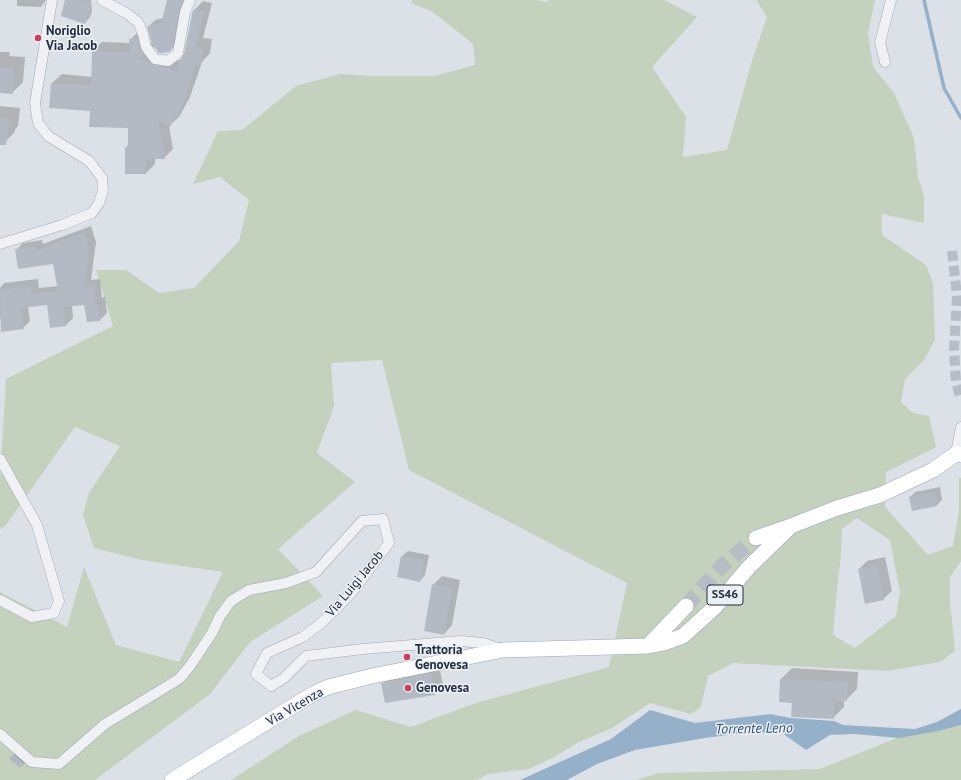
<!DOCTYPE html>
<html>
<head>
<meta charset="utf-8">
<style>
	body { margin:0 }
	canvas { display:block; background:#dce1e7 }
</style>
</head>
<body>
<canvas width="961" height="780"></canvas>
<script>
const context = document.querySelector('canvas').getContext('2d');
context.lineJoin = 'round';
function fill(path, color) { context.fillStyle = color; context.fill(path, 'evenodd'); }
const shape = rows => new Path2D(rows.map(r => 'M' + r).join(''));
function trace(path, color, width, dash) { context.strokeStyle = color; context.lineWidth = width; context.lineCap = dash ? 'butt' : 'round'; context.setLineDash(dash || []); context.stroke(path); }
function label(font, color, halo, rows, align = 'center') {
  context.font = font + ' "PT Sans",sans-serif'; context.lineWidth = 3; context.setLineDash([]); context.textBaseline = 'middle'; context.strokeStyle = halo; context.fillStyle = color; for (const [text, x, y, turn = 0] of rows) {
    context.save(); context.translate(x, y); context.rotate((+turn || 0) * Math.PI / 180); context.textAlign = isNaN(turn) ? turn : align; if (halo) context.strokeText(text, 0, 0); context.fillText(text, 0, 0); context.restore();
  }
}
fill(shape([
	[412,0,536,0,547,2,549,0,664,0,697,17,652,67,686,117,683,157,727,150,751,64,767,17,756,0,875,0,868,33,873,67,894,93,914,138,918,177,924,196,924,223,882,214,882,235,926,265,933,283,935,339,925,359,905,379,901,402,913,413,929,416,936,447,886,472,885,507,928,555,953,546,959,510,959,478,961,478,961,561,950,577,950,602,955,651,940,662,887,671,733,663,708,676,701,707,691,714,650,703,612,728,579,742,554,757,529,769,488,774,477,780,231,780,299,736,356,710,411,727,476,703,609,667,627,583,409,470,382,360,331,363,334,406,317,453,355,482,278,549,323,596,250,642,210,694,95,780,0,780,0,592,67,627,84,567,116,645,179,662,223,572,142,560,94,548,83,515,89,493,120,446,75,427,6,525,0,529,0,481,6,379,113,326,96,270,126,270,159,293,194,288,239,241,249,200,220,177,193,184,218,131,242,130,296,86,340,74,372,76,435,76,475,65,473,44,433,12,411,3],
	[857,518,890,540,900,592,896,616,855,648,833,635,837,590,841,555,842,529],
	[961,712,961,780,636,780,659,773,820,769]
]), '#c3d1bd');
fill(shape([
	[961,709,961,725,938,731,899,738,854,734,830,735,806,750,782,733,750,732,705,738,635,750,597,764,567,780,520,780,611,739,650,710,695,723,770,714,791,718,834,721,843,725,915,729,937,722]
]), '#95b1c9');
fill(shape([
	[17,0,46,0,41,7,17,6],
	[67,0,91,0,92,11,90,17,85,23],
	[168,0,187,0,179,42,171,49,154,46,149,51,181,61,185,55,194,10,203,1,212,3,203,38,212,39,210,53,202,62,190,97,179,117,169,126,173,149,164,158,155,158,155,164,146,173,126,147,129,144,129,127,91,110,52,83,62,74,92,77,93,51,102,42,131,43,131,39,140,30,154,46,148,27,155,20,164,18],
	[0,52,10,52,9,56,25,57,23,82,12,93,0,92],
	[0,106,20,108,18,126,15,129,15,132,4,143,0,143],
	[91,226,96,242,91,280,100,279,102,298,105,297,107,313,100,320,87,321,85,304,72,305,73,318,66,325,48,304,28,306,30,321,23,328,2,331,0,315,0,288,4,283,38,279,39,288,58,286,54,263,16,250,23,243,42,240,43,244],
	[940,487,942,500,937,505,910,497,915,492],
	[408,551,429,555,425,575,420,581,398,576,402,556],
	[885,557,892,591,883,599,859,569,867,561],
	[442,576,460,580,452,625,444,634,433,585],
	[439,666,443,685,435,694,382,684,391,675],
	[792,668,858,672,857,689,846,700,844,700,844,707,833,718,793,702,781,679],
	[16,753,26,761,23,765,14,755]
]), '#0003');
trace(shape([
	[924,0,944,88,961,118]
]), '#95b1c9', 3.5);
fill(shape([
	[65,0,81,0,92,4,85,24,61,16],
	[167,0,183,0,179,11,172,49,169,52,162,53,159,53,152,44,147,26,161,24],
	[193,10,204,12,195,47,204,48,201,64,196,63,182,107,170,127,158,120,165,159,146,159,146,174,125,174,125,147,128,147,128,128,89,127,90,111,49,108,51,83,91,86,92,51,130,52,129,39,137,38,140,49,145,57,136,58,154,65,178,72,180,60,184,54],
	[0,67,14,68,13,94,0,93],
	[0,118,9,119,6,145,0,145],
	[84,232,89,250,84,287,93,286,95,304,98,304,100,321,87,322,84,305,64,307,66,326,50,328,47,305,21,308,24,329,1,332,0,290,31,286,32,294,58,291,53,264,18,269,15,249,35,247,36,251],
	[934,492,937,506,912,511,909,497],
	[401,556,424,560,420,582,397,577],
	[877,565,884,600,865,604,858,569],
	[432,584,452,588,444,635,424,631],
	[431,673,435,695,385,703,381,683],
	[780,679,848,682,847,701,834,701,834,719,791,717,792,703,779,702],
	[13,754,24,764,20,768,9,759]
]), '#b3bac4');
trace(shape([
	[952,251,957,296,954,349,956,382,961,400]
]), '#b7bdc5', 10, [10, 5]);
trace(shape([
	[686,606,723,565,756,538]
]), '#b7bdc5', 15, [15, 8]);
const street = shape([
	[102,0,126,13,138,22,143,34,146,47,155,59,168,61,178,53,185,12,190,0],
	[885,62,880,43,891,0],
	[0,244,62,225,92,213,99,203,103,190,102,178,89,161,48,136,38,123,35,103,52,0],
	[956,454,961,427],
	[0,459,37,525,59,601,54,613,32,617,0,600],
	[0,734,32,762,59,764,105,724,179,679,190,666,212,633,220,616,231,601,249,590,286,583,316,572,362,521,383,519,389,543,352,592,336,609,320,624,303,637,267,653,256,674,271,686,284,678,306,656,363,649,461,641,483,643,501,649]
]);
const primary = shape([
	[756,538,791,526,837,508,880,495,933,470,956,454,961,455],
	[648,646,686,606],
	[172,780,313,694,328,687,372,676,503,650,648,646,664,643,683,636,716,606,748,568,791,526]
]);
trace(street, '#a1a8b1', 11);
trace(primary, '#9ba6b3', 16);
trace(street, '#eff1f5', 10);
trace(primary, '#fff', 15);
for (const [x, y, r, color] of [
	[38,38,4,"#d23b59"],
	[407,657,4,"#d23b59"],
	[408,688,4,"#d23b59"]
]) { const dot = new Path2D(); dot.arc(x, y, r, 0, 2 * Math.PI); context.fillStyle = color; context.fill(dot); trace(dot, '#ebf0f5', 1.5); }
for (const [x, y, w] of [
	[725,595,36]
]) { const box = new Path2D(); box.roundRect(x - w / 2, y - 10, w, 20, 3); context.fillStyle = '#ebf0f5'; context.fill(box); trace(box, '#252f3e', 1); }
label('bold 12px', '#252f3e', null, [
	["SS46",725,595]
]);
label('bold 13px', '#252f3e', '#ebf0f5', [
	["Noriglio",46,31],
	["Via Jacob",46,46],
	["Trattoria",415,650],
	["Genovesa",415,665],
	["Genovesa",416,688]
], 'left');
label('13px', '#252f3e', '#ebf0f5', [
	["Via Luigi Jacob",355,584,-50],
	["Via Vicenza",295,707,-30]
]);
label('italic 14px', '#2f5073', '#ebf0f5', [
	["Torrente Leno",754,729,-1]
]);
</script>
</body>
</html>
